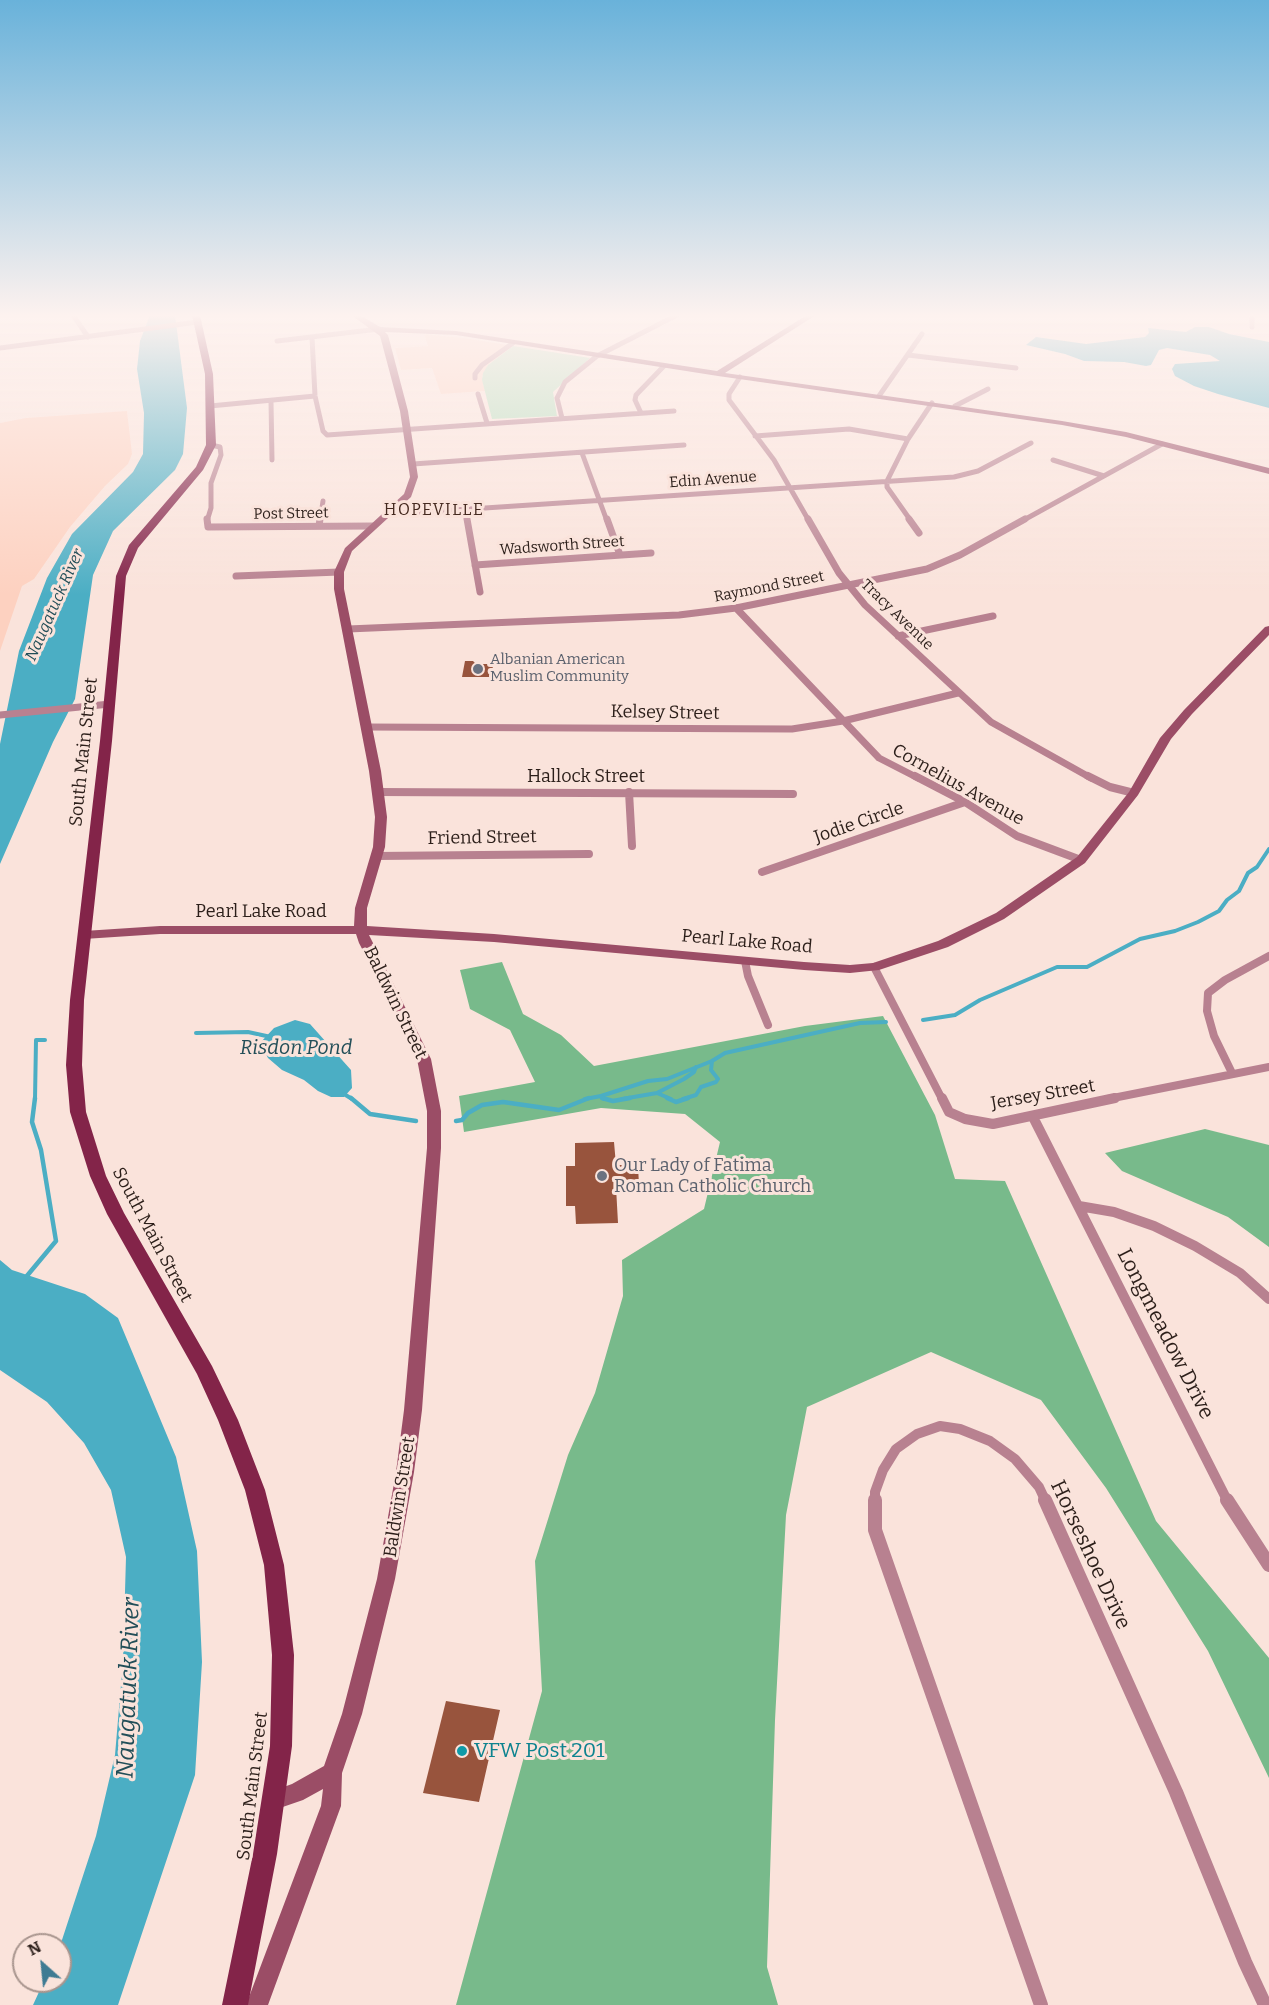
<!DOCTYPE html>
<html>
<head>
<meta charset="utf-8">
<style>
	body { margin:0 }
	#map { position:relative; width:1269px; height:2005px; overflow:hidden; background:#fae3db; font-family:Bitter,serif }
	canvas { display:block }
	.north { position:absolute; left:12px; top:1933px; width:60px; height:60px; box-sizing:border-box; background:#fae3db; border:2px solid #a8958e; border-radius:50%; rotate:333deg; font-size:16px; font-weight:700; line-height:24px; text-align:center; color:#2c1f1a }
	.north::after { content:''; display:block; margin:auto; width:21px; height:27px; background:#3f7b93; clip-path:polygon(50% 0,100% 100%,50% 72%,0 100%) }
</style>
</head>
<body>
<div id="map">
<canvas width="1269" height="2005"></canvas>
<div class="north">N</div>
</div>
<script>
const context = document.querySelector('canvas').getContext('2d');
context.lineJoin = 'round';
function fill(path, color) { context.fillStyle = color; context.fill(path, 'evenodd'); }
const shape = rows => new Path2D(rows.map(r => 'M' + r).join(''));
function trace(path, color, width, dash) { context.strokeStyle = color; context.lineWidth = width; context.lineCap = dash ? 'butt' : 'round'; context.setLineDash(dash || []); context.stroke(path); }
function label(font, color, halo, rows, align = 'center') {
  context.font = font + ' Bitter,serif'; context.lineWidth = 6; context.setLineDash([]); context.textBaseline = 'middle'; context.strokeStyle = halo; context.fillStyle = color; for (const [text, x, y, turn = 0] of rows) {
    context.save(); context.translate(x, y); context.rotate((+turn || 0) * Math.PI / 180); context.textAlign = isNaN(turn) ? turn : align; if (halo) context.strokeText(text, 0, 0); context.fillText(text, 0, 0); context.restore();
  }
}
fill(shape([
	[424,334,464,338,513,346,488,365,482,377,485,391,441,394,432,368,401,370,395,348,428,346],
	[127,411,132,454,128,464,105,486,70,527,34,579,22,586,0,651,0,423,26,418]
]), '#fdd1c0');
fill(shape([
	[513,346,590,358,553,392,557,416,492,419,482,380,483,373,488,365]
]), '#addcb9');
fill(shape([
	[502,962,523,1014,561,1035,594,1066,805,1026,883,1016,935,1115,955,1179,1005,1181,1156,1521,1269,1658,1269,1778,1208,1651,1106,1488,1041,1400,931,1352,807,1407,786,1515,775,1720,767,1967,778,2005,456,2005,542,1691,535,1561,568,1455,595,1393,623,1296,622,1260,704,1209,720,1142,685,1114,601,1108,464,1132,459,1096,535,1082,510,1030,470,1009,460,970],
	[1205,1129,1269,1145,1269,1247,1228,1217,1122,1171,1105,1153]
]), '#78ba8b');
fill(shape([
	[150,315,175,315,187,408,183,454,175,470,113,531,93,575,75,699,53,742,0,864,0,744,19,651,47,578,72,534,133,472,143,454,144,413,137,369,140,341],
	[1195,327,1209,327,1229,334,1269,342,1269,408,1218,394,1194,386,1175,376,1172,369,1175,364,1220,361,1210,355,1167,348,1159,350,1151,365,1146,366,1124,362,1084,361,1065,354,1026,345,1036,337,1086,344,1145,337,1149,333,1148,328,1186,332],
	[295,1020,310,1024,351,1070,352,1088,344,1097,331,1097,318,1091,304,1080,282,1070,268,1058,260,1043,274,1028],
	[0,1260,12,1270,85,1294,118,1318,176,1457,197,1551,202,1662,195,1775,118,2005,33,2005,44,1981,60,1981,60,1946,96,1836,115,1755,123,1661,126,1557,111,1490,84,1443,47,1402,0,1370]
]), '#4baec4');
trace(shape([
	[923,1020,955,1015,980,1000,1057,967,1087,967,1140,939,1175,931,1198,922,1219,911,1227,900,1239,891,1248,873,1257,867,1269,849],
	[196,1033,248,1032,271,1037],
	[657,1093,684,1079,694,1072,696,1067],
	[344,1094,352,1099],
	[601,1096,648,1081,667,1079,712,1061],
	[35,1099,36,1040,45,1040],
	[585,1099,601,1096,604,1099],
	[622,1099,657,1093,671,1099],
	[683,1099,696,1095,701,1087,716,1082,718,1079,711,1070,712,1061,725,1053,860,1023,886,1022]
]), '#4baec4', 4);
trace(shape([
	[351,1098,370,1114,416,1121],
	[602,1098,613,1101,630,1098],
	[667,1098,676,1102,688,1098],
	[456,1121,462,1120,468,1113,482,1105,503,1102,559,1110,589,1098],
	[26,1277,56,1241,41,1150,32,1122,35,1098]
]), '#4baec4', 4.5);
fill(shape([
	[465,661,473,661,476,664,493,664,492,677,462,677],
	[614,1142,616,1165,638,1165,639,1186,616,1187,618,1223,576,1224,575,1206,566,1206,566,1166,575,1166,575,1143],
	[446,1701,500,1710,479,1802,423,1793]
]), '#98543d');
trace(shape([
	[73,315,88,337],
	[1252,315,1252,327],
	[312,337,315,396,323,431,327,435,674,411],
	[277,341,379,329],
	[0,348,198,322],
	[908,355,1016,368],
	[740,377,729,394,729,400,774,460,809,521],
	[475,378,475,374,482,365,513,343],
	[478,394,487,423],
	[879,396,922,334],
	[271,401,272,460],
	[210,406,315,396],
	[955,406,988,389],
	[641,413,635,400,636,395,664,366],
	[562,418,557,398,565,382,597,356,677,315],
	[755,436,849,429,908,439],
	[582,453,607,521],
	[1053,460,1104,476],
	[413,464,684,445],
	[465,509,467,521],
	[390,512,409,513,954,477,978,471,1031,443],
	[207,521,211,508,211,483,221,455,220,447,211,445],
	[320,521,323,501],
	[911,521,887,487,887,481,908,439,932,403],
	[1022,521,1162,444]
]), '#b88190', 5);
trace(shape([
	[207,519,208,527,373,526],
	[467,519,480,592],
	[607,519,620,555],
	[808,519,839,573,865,605,991,722,1091,778],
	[909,519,919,533],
	[319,526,320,519],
	[475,565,651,553],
	[236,576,339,572],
	[736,608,879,758,918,778],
	[348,629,679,615,736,608,927,569,960,555,1025,519],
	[898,636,993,616],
	[0,715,110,704],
	[366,727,792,729,843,721,958,693]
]), '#b88190', 7);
trace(shape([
	[915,776,965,802,1017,836,1081,860],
	[1088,776,1110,787,1134,793],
	[378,792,793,794],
	[629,792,632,846],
	[376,856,589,854],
	[762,872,965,802],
	[745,961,748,976,768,1025],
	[874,967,942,1099],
	[1232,1073,1214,1036,1207,1011,1208,993,1225,980,1269,956],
	[1108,1099,1269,1067]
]), '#b88190', 8);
trace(shape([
	[942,1098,949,1112,965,1119,993,1124,1115,1098],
	[1033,1117,1228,1502],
	[1079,1206,1114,1212,1154,1226,1195,1246,1240,1273,1269,1299],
	[875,1502,875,1492,883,1470,896,1449,917,1434,940,1426,960,1429,990,1441,1015,1459,1039,1487,1046,1502]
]), '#b88190', 10);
trace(shape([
	[875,1500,875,1530,1041,2005],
	[1045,1500,1176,1792,1245,1962,1265,2005],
	[1227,1500,1269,1565]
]), '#b88190', 14);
fill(shape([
	[351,315,360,315,380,327,456,331,717,371,807,315,816,315,725,373,1062,421,1126,432,1269,468,1269,474,1126,437,1062,425,718,376,456,335,385,332,388,335,408,411,418,477,411,497,352,551,344,572,344,589,381,771,387,817,385,847,367,908,367,926,494,934,804,962,850,965,873,963,938,941,996,913,1077,857,1129,792,1160,738,1184,710,1265,627,1269,626,1269,635,1192,714,1171,739,1138,795,1085,863,1004,919,948,947,879,970,850,973,804,970,494,942,369,935,431,1059,441,1111,441,1148,422,1410,414,1472,395,1579,362,1714,342,1773,341,1806,268,2005,246,2005,321,1806,323,1789,303,1800,274,1810,267,1807,264,1800,267,1793,292,1784,324,1766,342,1714,377,1579,396,1472,404,1410,427,1148,427,1111,417,1059,405,1031,359,943,356,934,160,934,84,939,78,935,84,931,160,926,354,926,355,908,373,847,375,817,369,771,334,589,334,572,345,548,404,494,410,477,400,411,380,336,351,315]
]), '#9b4d66');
fill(shape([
	[192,315,200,315,213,374,216,445,203,470,138,548,126,576,112,741,84,1000,82,1065,86,1112,106,1176,124,1213,212,1366,238,1420,265,1490,284,1565,294,1655,292,1746,277,1854,248,2005,222,2005,253,1854,270,1746,272,1655,264,1565,245,1490,218,1420,197,1374,107,1214,90,1176,70,1112,66,1065,70,1000,100,741,116,576,129,545,196,467,206,445,205,374,192,315]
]), '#832449');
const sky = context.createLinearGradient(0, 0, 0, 595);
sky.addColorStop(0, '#69b2da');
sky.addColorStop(0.53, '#fdf2ef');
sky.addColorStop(1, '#fdf2ef00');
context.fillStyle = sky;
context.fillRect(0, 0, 1269, 595);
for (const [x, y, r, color] of [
	[478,669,6,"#6b7280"],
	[602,1176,6,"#6b7280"],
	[462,1751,6,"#0f9aa8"]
]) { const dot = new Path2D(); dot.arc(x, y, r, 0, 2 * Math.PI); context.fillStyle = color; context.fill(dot); trace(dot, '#fae3db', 2); }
label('15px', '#2c1f1a', '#fae3db', [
	["Edin Avenue",713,480,-4],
	["Post Street",291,514,-1],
	["Wadsworth Street",562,546,-4],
	["Raymond Street",769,587,-11],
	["Tracy Avenue",897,615,44]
]);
label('15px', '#5b616d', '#fae3db', [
	["Albanian American",490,660],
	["Muslim Community",490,677]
], 'left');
context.letterSpacing = '1.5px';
label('16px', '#44281e', '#fae3db', [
	["HOPEVILLE",434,511]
]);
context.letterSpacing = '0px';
label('italic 16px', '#224e58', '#fae3db', [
	["Naugatuck River",55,605,-66]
]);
label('18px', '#2c1f1a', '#fae3db', [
	["Kelsey Street",665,713,1],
	["South Main Street",84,752,-84],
	["Hallock Street",586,777],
	["Cornelius Avenue",958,785,29],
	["Jodie Circle",859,823,-19],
	["Friend Street",482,838,-1],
	["Pearl Lake Road",261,912],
	["Pearl Lake Road",747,942,5],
	["Baldwin Street",395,1003,64],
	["Jersey Street",1043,1095,-10],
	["South Main Street",152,1235,62],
	["Baldwin Street",400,1497,-81],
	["South Main Street",253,1786,-83]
]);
label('18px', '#5b616d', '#fae3db', [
	["Our Lady of Fatima",614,1166],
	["Roman Catholic Church",614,1187]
], 'left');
label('italic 20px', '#224e58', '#fae3db', [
	["Risdon Pond",296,1048]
]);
label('21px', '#2c1f1a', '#fae3db', [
	["Longmeadow Drive",1165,1334,63],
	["Horseshoe Drive",1090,1555,65]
]);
label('21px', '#0d838f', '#fae3db', [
	["VFW Post 201",474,1751]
], 'left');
label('italic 24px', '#224e58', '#fae3db', [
	["Naugatuck River",129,1688,-88]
]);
</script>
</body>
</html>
